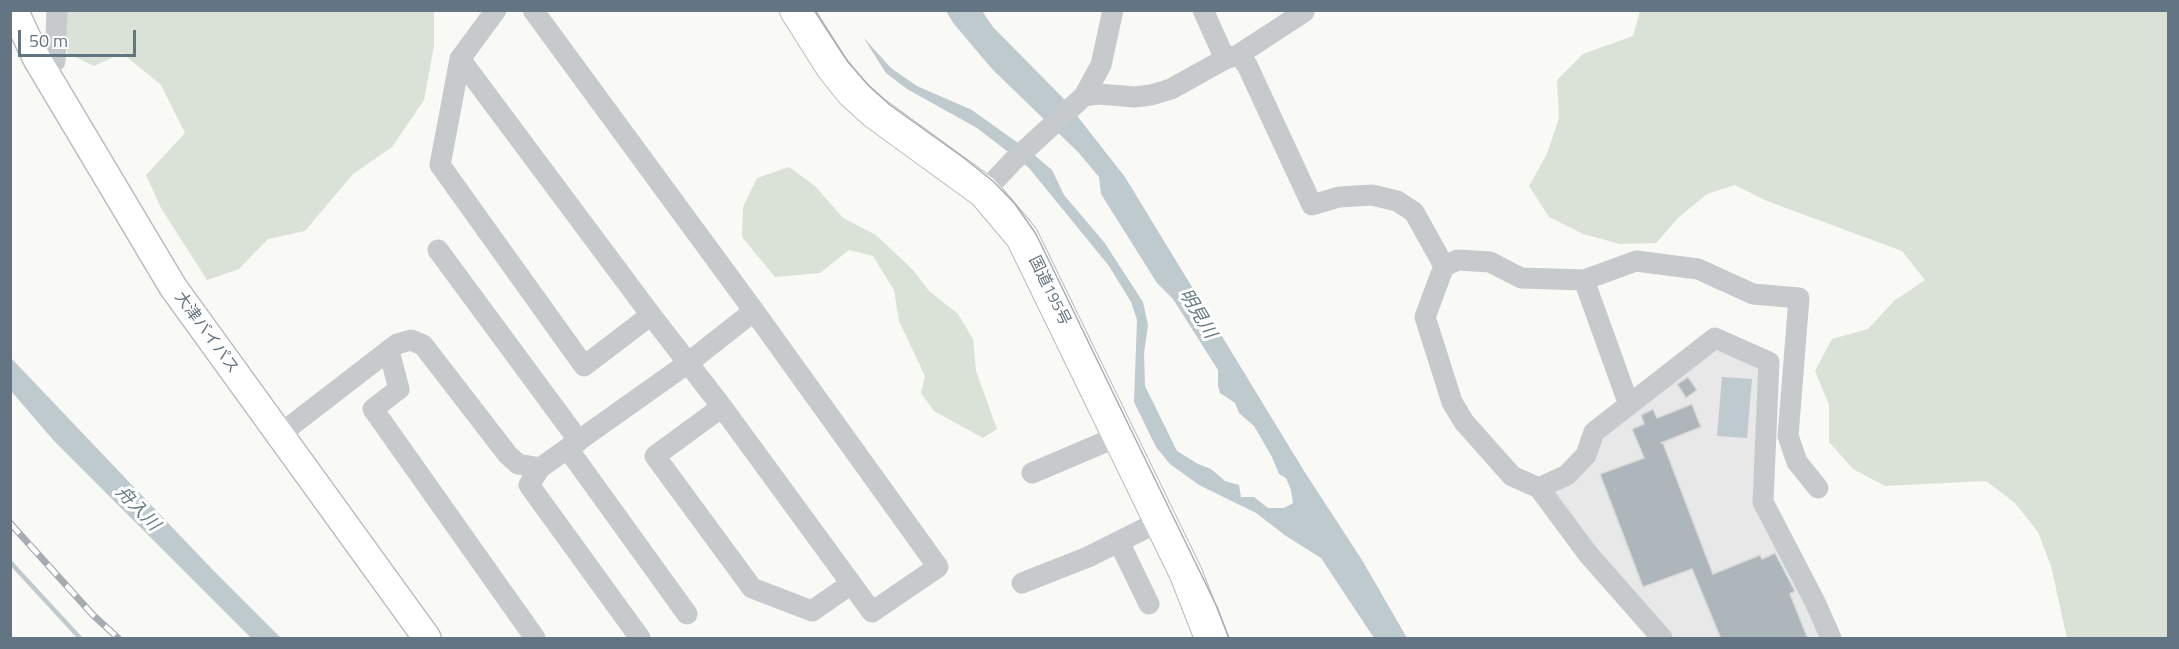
<!DOCTYPE html>
<html>
<head>
<meta charset="utf-8">
<style>
	body { margin:0 }
	#map { position:relative; width:2179px; height:649px; overflow:hidden; background:#f9f9f6; font-family:"Titillium Web",sans-serif }
	canvas { display:block }
	.frame { position:absolute; inset:0; border:12px solid #637482; pointer-events:none }
	.scale { position:absolute; left:18px; top:30px; width:118px; height:27px; box-sizing:border-box; border:3px solid #637482; border-top:0; padding-left:8px; font-size:18px; line-height:21px; white-space:nowrap; color:#637482; -webkit-text-stroke:4px #fff; paint-order:stroke }
</style>
</head>
<body>
<div id="map">
<canvas width="2179" height="649"></canvas>
<div class="frame"></div>
<div class="scale">50 m</div>
</div>
<script>
const context = document.querySelector('canvas').getContext('2d');
context.lineJoin = 'round';
function fill(path, color) { context.fillStyle = color; context.fill(path, 'evenodd'); }
const shape = rows => new Path2D(rows.map(r => 'M' + r).join(''));
function trace(path, color, width, dash) { context.strokeStyle = color; context.lineWidth = width; context.lineCap = dash ? 'butt' : 'round'; context.setLineDash(dash || []); context.stroke(path); }
function label(font, color, halo, rows, align = 'center') {
  context.font = font + ' "Titillium Web","Noto Sans JP",sans-serif'; context.lineWidth = 6; context.setLineDash([]); context.textBaseline = 'middle'; context.strokeStyle = halo; context.fillStyle = color; for (const [text, x, y, turn = 0] of rows) {
    context.save(); context.translate(x, y); context.rotate((+turn || 0) * Math.PI / 180); context.textAlign = isNaN(turn) ? turn : align; if (halo) context.strokeText(text, 0, 0); context.fillText(text, 0, 0); context.restore();
  }
}
fill(shape([
	[1714,349,1763,369,1753,488,1820,638,1672,638,1555,498,1556,492,1587,466,1604,433]
]), '#e7e8e7');
fill(shape([
	[64,10,434,11,434,46,424,100,392,147,353,174,305,231,268,239,239,269,207,280,161,208,146,175,185,133,161,85,122,53,94,66,67,53,62,16],
	[1640,11,2168,11,2168,638,2067,638,2051,566,2038,532,2015,503,1986,481,1885,486,1853,469,1829,442,1829,405,1815,371,1832,339,1868,329,1894,301,1925,280,1902,251,1767,201,1735,185,1707,194,1679,217,1656,243,1620,244,1583,234,1549,217,1529,186,1547,154,1559,118,1557,80,1583,54,1633,36],
	[789,167,815,186,843,218,876,235,913,270,929,291,958,314,973,339,976,371,997,429,983,438,934,411,921,393,925,376,899,321,894,290,873,256,849,250,820,273,775,277,742,237,743,207,757,178]
]), '#dae1d7');
fill(shape([
	[946,11,982,11,993,27,1063,98,1125,177,1304,471,1362,560,1407,638,1374,638,1321,558,1286,536,1256,513,1199,485,1170,464,1156,447,1134,402,1137,320,1131,302,1109,266,1029,168,977,128,907,89,886,73,863,37,891,68,917,86,972,110,1032,153,1052,170,1064,195,1104,242,1143,302,1148,325,1144,353,1145,386,1177,451,1198,464,1211,469,1225,481,1239,485,1241,497,1254,497,1268,508,1284,508,1293,503,1291,490,1286,478,1279,474,1272,457,1254,426,1239,413,1235,403,1220,393,1218,386,1218,370,1173,299,1157,283,1101,194,1099,177,1078,152,993,70,954,24],
	[11,358,210,567,281,638,251,638,55,442,11,391],
	[1722,377,1752,379,1747,438,1717,436]
]), '#bfcace');
trace(shape([
	[10,562,80,638]
]), '#bfcace', 4.5);
const building = shape([
	[1688,377,1697,390,1686,398,1677,384,1688,377],
	[1692,404,1701,427,1661,443,1663,443,1713,574,1760,555,1762,559,1775,553,1795,591,1790,594,1808,639,1721,639,1692,569,1643,587,1600,474,1644,458,1632,429,1644,424,1641,415,1653,409,1657,418,1692,404]
]);
fill(building, '#adb6bb');
trace(building, '#dadbd8', 1.5);
const major = shape([
	[14,10,37,59,173,287,427,638]
]);
const highway = shape([
	[796,10,832,67,852,92,874,112,984,192,1022,237,1186,574,1211,638]
]);
trace(major, '#b9bdc1', 30);
trace(highway, '#b9bcbf', 34);
trace(shape([
	[496,10,460,59,440,165,584,366,651,315],
	[1203,10,1225,59],
	[1238,55,1304,12],
	[460,59,651,315,722,407,872,612,938,567,754,311,533,10],
	[43,68,55,61,57,10],
	[1084,96,1098,94,1135,97,1151,95,1171,89,1225,59,1238,55,1247,65,1312,205,1339,197,1372,195,1397,201,1414,212,1444,266,1458,260,1490,262,1521,278,1584,280,1636,261,1698,269,1753,294,1799,298,1788,436,1797,462,1818,488],
	[984,192,1012,162,1084,96,1101,65,1113,10],
	[438,250,579,441],
	[1444,266,1425,317,1452,402,1464,422,1512,476,1539,488,1588,554,1662,638],
	[1584,280,1629,405],
	[389,351,399,389,373,409,535,638],
	[722,407,655,456,752,588,812,611,851,584],
	[279,435,397,344,411,340,423,345,508,455,518,464,540,468,688,363,754,311],
	[568,449,687,614],
	[540,468,529,485,640,638],
	[1032,473,1119,436],
	[1539,488,1567,475,1586,455,1594,432,1715,338,1769,362,1763,502,1815,602,1831,638],
	[1119,542,1149,604],
	[1022,583,1088,557,1160,521]
]), '#c6cacd', 21);
trace(major, '#fff', 27);
trace(highway, '#fff', 32);
trace(shape([
	[814,10,848,62,870,87,890,105,964,158,994,182,1015,204,1036,234,1217,607,1229,638]
]), '#a6adb2', 1.5);
const rail = shape([
	[10,523,93,615,118,638]
]);
trace(rail, '#a6adb2', 7);
trace(rail, '#fff', 4.5, [14]);
label('16px', '#637482', '#fff', [
	["国道195号",1049,291,64],
	["大津バイパス",206,333,54]
]);
label('italic 18px', '#637a83', '#fff', [
	["明見川",1197,314,59],
	["舟入川",137,509,46]
]);
</script>
</body>
</html>
